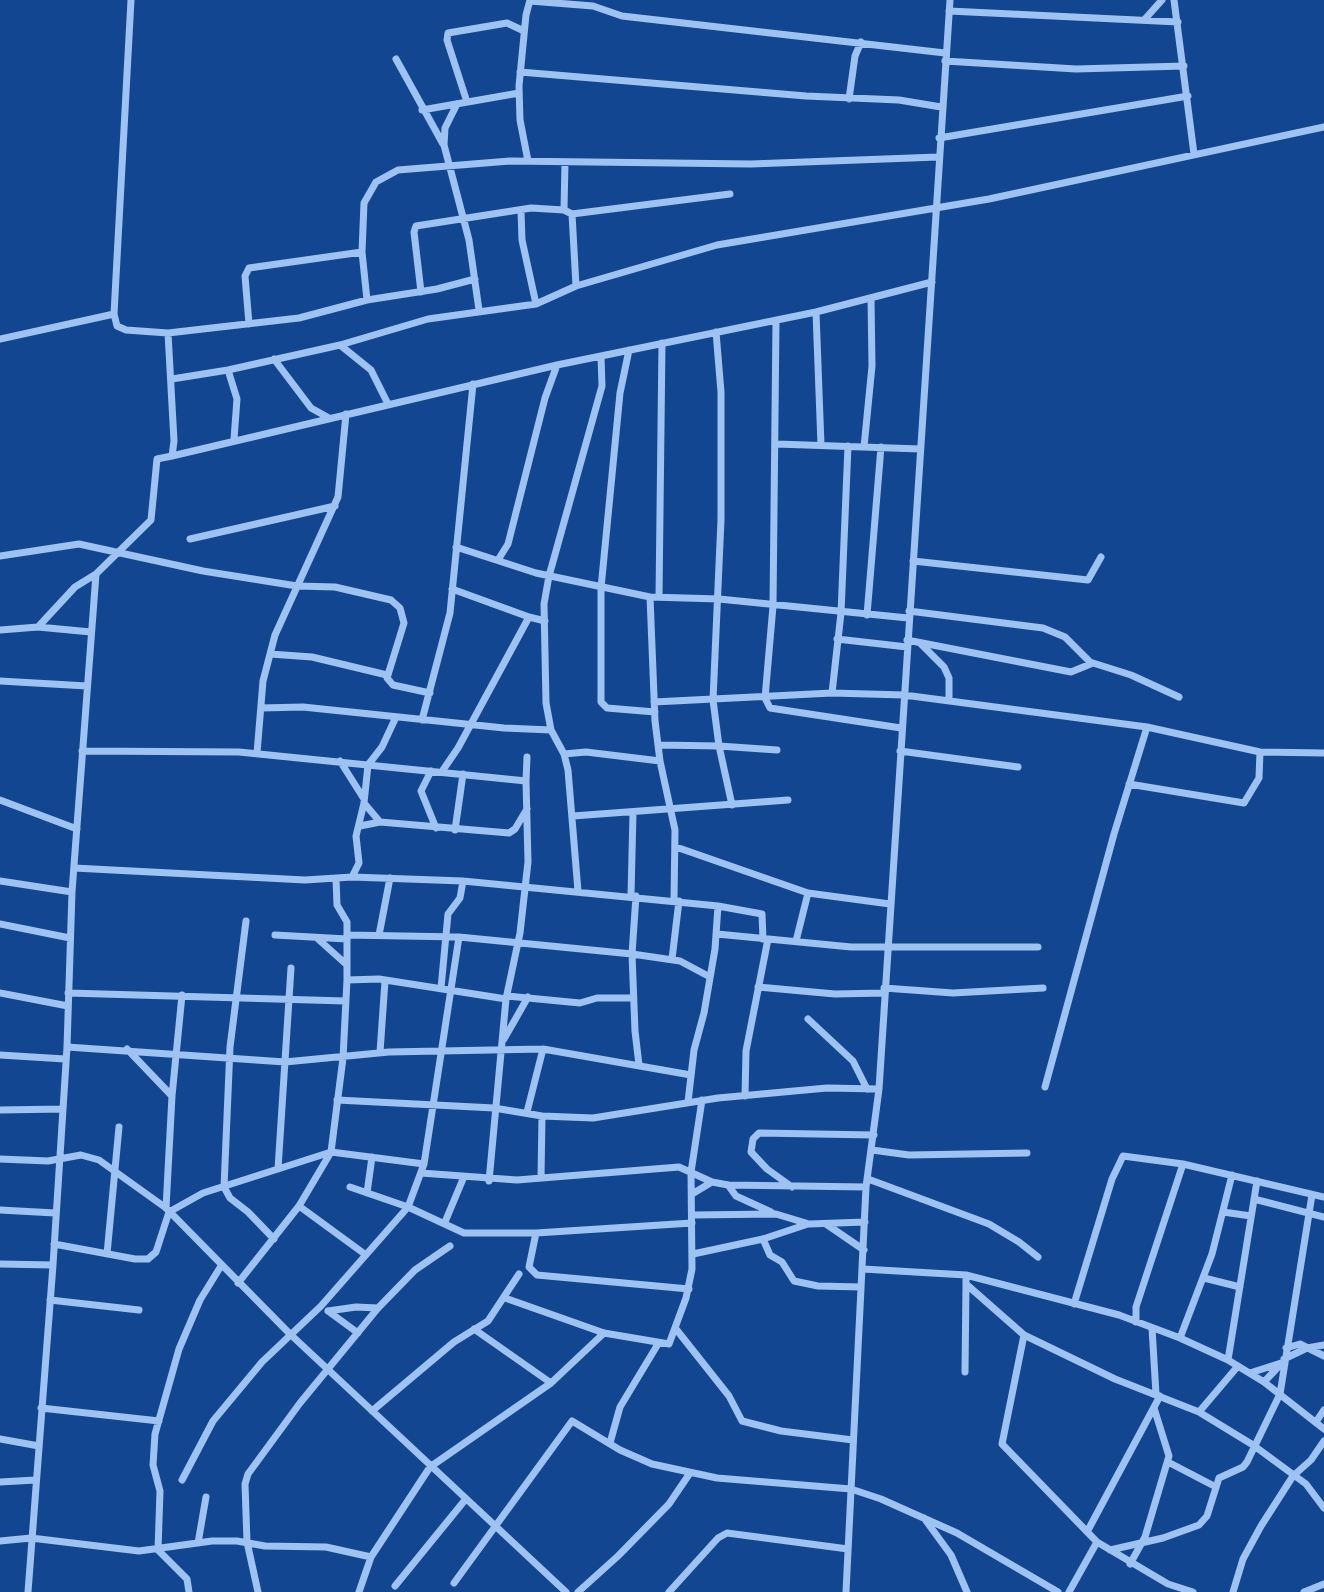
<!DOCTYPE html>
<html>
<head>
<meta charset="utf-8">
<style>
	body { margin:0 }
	canvas { display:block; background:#134690 }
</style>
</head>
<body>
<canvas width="1324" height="1592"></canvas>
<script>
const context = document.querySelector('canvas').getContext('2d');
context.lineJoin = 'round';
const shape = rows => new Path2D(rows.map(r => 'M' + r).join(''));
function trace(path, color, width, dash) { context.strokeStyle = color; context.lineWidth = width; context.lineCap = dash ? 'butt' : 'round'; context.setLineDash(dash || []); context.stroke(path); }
trace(shape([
	[1174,0,1194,154],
	[530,1,593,6,622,16,945,53],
	[949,11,1178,22],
	[1145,19,1162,0],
	[396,59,443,144],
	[945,61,1076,69,1184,66],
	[520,72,806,96,899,100,941,107],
	[849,99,855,56,861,42],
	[467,102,447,40,448,33,507,23,524,31],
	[457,104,445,128,444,145,469,240,479,310],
	[422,110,519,93],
	[939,138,1188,96],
	[528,161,520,120,519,86,526,15,530,0],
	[564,210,565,162],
	[521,211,522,240,536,304],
	[572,214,730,194],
	[421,292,414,232,416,226,531,208,564,210,572,214,576,286],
	[367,300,362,252,364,203,376,182,398,170,510,161,751,164,938,157],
	[816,312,821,445],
	[776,321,773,606,765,698,770,708,901,728],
	[249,324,245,276,249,268,362,252],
	[168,333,299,318,367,300,437,289,475,279],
	[0,339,114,314],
	[340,345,371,370,388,404],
	[629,350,620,393,601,588,601,702,607,708,655,712],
	[274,359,311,408,329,418],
	[228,370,237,399,234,439],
	[172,379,228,370,340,345,428,319,536,304,576,286,717,245,989,199,1324,127],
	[777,444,920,449],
	[864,447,872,366,871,298],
	[172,456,557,365,816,312,932,282],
	[190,539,335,506],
	[456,547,536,573,650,597,719,599,908,618],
	[0,556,79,544,203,571,297,586,335,587,391,600,400,608,404,623,387,678,393,685,430,693],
	[498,560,508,544,545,398,557,365],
	[913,561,1088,580,1101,557],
	[452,589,529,617],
	[650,597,655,721,660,761,675,830,674,900],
	[659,597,662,343],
	[909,611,1043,628,1065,637,1091,663],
	[867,615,881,447],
	[38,627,75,587,96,574],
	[0,630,38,627,91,632],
	[837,639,907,647],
	[907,640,1071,672,1093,663,1131,675,1179,697],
	[920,643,944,667,949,678,949,700],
	[270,654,312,657,387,675],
	[0,681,87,686],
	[832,693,841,613,848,446],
	[654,702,832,693,904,695,1147,727,1260,752,1324,753],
	[261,708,303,707,504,728,551,730],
	[422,720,450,613,473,384],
	[658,745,719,746,713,700,721,520,721,392,716,332],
	[82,751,239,752,526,781,528,862,520,933,506,999,489,1181],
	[900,751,1018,767],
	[257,753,263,681,275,635,338,497,346,414],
	[564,754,586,752,660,761],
	[340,761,364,799],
	[443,770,458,748,529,617,545,621],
	[431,771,421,791,436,828],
	[526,781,527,757],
	[1129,784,1244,803,1259,778,1260,752],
	[0,800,77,829],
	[364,803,380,822],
	[732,805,719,746,777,750],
	[573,816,788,800],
	[360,826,380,822,509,833,515,829,527,809],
	[455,830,463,774],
	[676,847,808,893,890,904],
	[74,868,305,880,352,877,463,881,718,906,715,949,704,1013,694,1050,688,1102],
	[352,877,359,863,356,836,364,803,368,765,382,747,396,717],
	[0,881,72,892],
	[578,891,568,770,564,754,551,730,546,703,544,604,549,576,602,386,601,356],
	[631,895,633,813],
	[636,896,632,954,635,1031,639,1065],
	[718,906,762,914,763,939],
	[246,921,230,1047,224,1187,230,1198,248,1212,274,1239],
	[0,924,70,938],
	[717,934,851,947,1038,947],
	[275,935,347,939],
	[347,935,459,937,632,954,680,961,710,977],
	[379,935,390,878],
	[318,939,347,965],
	[796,941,808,893],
	[672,959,679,901],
	[347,980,379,979,506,999],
	[758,987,835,994,884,993],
	[441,988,448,914,460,898,463,881],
	[884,988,953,993,1043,988],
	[0,993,68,1006],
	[68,993,345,1001],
	[507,996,580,1003,597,998,633,998],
	[808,1019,853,1061,867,1089],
	[504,1039,528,997],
	[67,1047,285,1062,389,1052,543,1049,691,1075],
	[127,1049,172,1096,166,1208],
	[380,1052,385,981],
	[0,1055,65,1059],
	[1045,1087,1114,834,1147,727],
	[172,1096,182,995],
	[745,1096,746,1051,768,939],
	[337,1100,494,1108,542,1116,593,1118,718,1098,827,1088,879,1089],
	[0,1110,63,1109],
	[527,1112,543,1049],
	[872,1150,909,1155,1027,1153],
	[0,1159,48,1161,81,1155,99,1160,166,1208,290,1334,566,1592],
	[278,1169,291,968],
	[421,1173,517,1180,679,1167,712,1182,728,1185,866,1187],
	[541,1178,542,1116],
	[868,1179,989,1224,1019,1242,1038,1257],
	[728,1185,736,1196,771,1212],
	[350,1187,408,1207,464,1233,536,1233,692,1223],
	[792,1187,767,1169,751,1152,753,1139,759,1133,874,1135],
	[367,1193,372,1157],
	[692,1194,712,1182],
	[1254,1199,1324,1217],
	[299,1206,366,1255],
	[0,1210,55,1213],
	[1223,1212,1251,1216],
	[692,1215,776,1214,809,1224,865,1222],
	[445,1222,463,1179],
	[826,1224,864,1250],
	[536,1233,529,1267,537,1275,689,1289],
	[763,1239,770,1255,782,1262,794,1281,818,1286,861,1287],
	[54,1244,135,1259,148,1259,156,1252,169,1212,203,1193,331,1152,424,1164],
	[107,1254,119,1127],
	[693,1254,763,1239,808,1224],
	[0,1264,53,1265],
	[863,1269,966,1275,1119,1315,1180,1338,1228,1360,1264,1382,1324,1429],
	[966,1275,966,1284,1024,1335,1115,1379,1199,1412,1253,1445,1306,1484,1324,1508],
	[1204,1278,1240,1287],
	[238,1283,299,1206,331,1152,343,1058,347,980,347,922,337,905,336,878],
	[505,1298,604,1333,669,1344,686,1298,692,1269,691,1172,702,1100],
	[50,1300,139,1310],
	[1074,1304,1112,1179,1123,1156,1183,1164,1324,1197],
	[328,1311,356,1307,378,1308],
	[328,1311,358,1333],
	[1136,1322,1136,1307,1183,1164],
	[1152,1328,1156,1394],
	[474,1329,551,1383],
	[676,1329,729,1396,742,1421,781,1431,853,1440],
	[1024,1335,1002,1444,1097,1542,1168,1584,1193,1592],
	[1180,1338,1212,1254,1232,1175],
	[1286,1348,1300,1344,1324,1356],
	[1284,1359,1307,1348,1324,1345],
	[1228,1360,1257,1181],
	[965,1372,966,1284],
	[1250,1373,1281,1363],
	[1264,1382,1281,1364],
	[41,1408,159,1421],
	[372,1411,454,1342,488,1321,519,1274],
	[1199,1412,1238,1366],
	[1316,1422,1324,1410],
	[0,1439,39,1446],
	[610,1443,620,1407,658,1344],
	[1168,1462,1216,1487],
	[182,1480,213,1421,262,1362,321,1306,408,1207,424,1164,459,937],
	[0,1482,36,1480],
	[924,1518,951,1555,967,1592],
	[1087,1532,1160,1396],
	[0,1541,31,1538,139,1551,212,1541,237,1541,265,1546,326,1547,371,1557],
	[198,1543,206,1497],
	[158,1550,160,1491,153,1465,155,1434,179,1349,200,1300,221,1266],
	[158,1550,187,1579,189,1592],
	[1110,1550,1163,1538,1199,1525,1207,1516,1219,1478,1243,1467,1247,1462,1280,1394,1312,1195],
	[1130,1564,1145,1537,1169,1456,1154,1408],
	[454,1583,572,1421,620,1450,652,1464,717,1478,851,1489,881,1499,957,1533,1058,1592],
	[395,1586,465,1500],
	[28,1592,53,1265,67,1047,72,892,96,574,151,520,157,459,172,456,174,441,168,333,126,330,117,326,114,314,131,0],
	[258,1592,247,1542,245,1484,248,1474,300,1403,378,1308,415,1270,450,1246],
	[359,1592,371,1557,430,1467,551,1383,604,1333],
	[578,1592,618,1556,669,1504,690,1473],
	[669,1592,718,1538,727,1533,848,1549],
	[846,1592,866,1187,879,1089,950,0],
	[1069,1592,1097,1542],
	[1233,1592,1243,1559,1261,1526,1293,1476,1311,1460,1324,1441],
	[1304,1592,1324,1584]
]), '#9ec2f1', 7);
</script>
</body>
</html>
